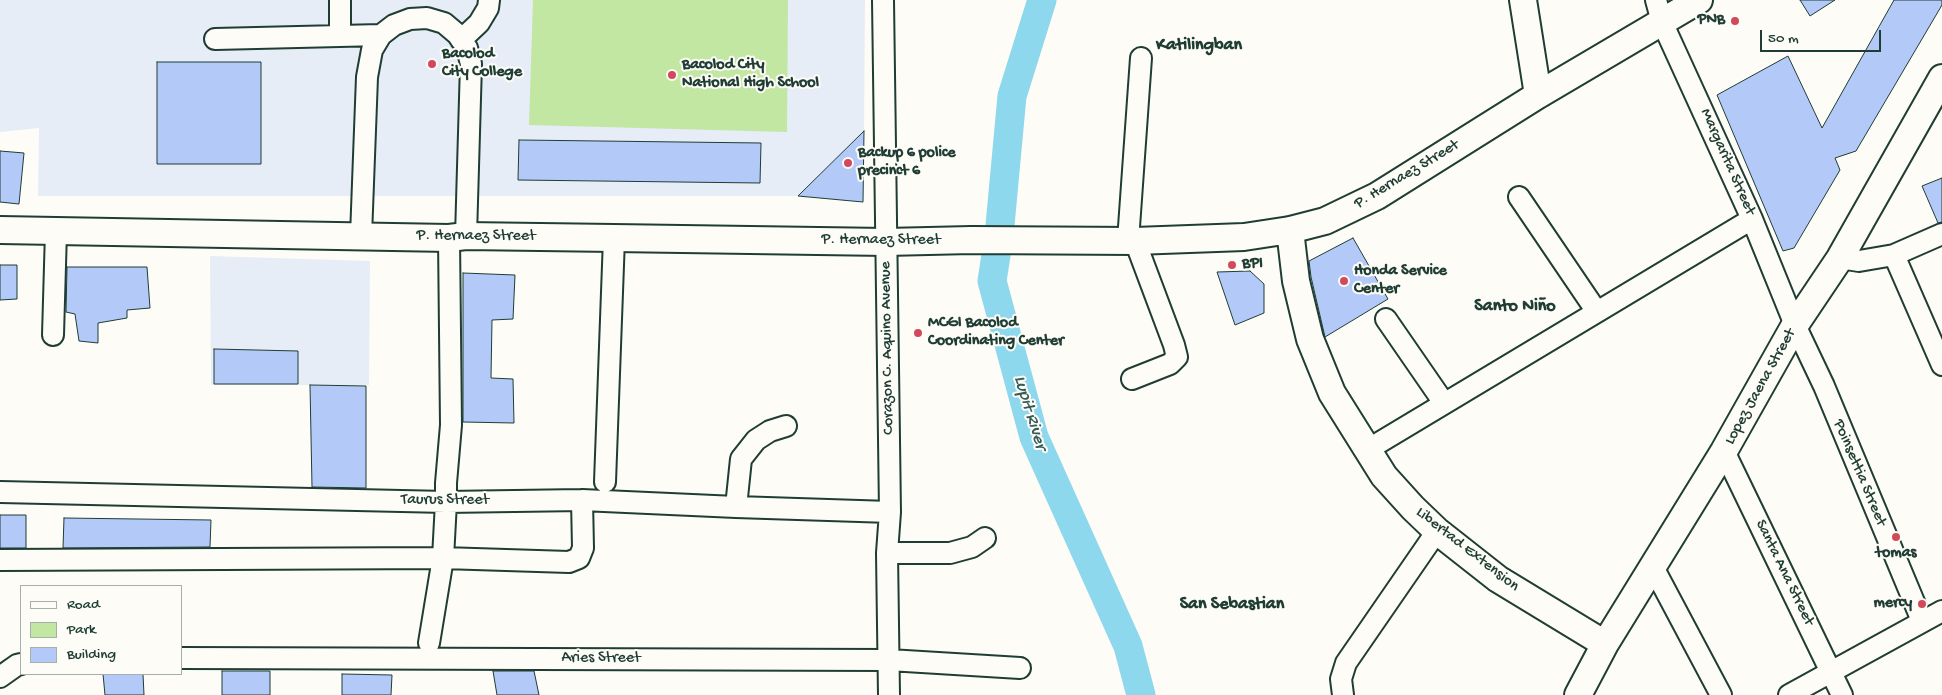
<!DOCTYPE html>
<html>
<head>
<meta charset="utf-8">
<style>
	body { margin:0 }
	#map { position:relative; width:1942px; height:695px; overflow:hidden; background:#fdfcf7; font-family:"Gochi Hand",sans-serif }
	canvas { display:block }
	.legend { position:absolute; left:20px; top:585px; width:162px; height:90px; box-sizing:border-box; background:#fdfcf7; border:1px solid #a4b0a9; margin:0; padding:6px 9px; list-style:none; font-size:15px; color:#1f3d34 }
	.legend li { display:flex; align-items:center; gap:10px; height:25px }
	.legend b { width:25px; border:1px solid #a4b0a9 }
	.scale { position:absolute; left:1760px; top:30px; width:121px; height:22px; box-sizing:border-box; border:2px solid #1f3d34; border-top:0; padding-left:6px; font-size:15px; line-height:18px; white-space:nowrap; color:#1f3d34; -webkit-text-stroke:4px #fdfcf7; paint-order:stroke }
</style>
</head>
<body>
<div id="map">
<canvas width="1942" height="695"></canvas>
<ul class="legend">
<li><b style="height:6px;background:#fdfcf7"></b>Road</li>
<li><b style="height:14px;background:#c2e7a2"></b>Park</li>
<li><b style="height:14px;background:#b3c9f8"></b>Building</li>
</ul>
<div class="scale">50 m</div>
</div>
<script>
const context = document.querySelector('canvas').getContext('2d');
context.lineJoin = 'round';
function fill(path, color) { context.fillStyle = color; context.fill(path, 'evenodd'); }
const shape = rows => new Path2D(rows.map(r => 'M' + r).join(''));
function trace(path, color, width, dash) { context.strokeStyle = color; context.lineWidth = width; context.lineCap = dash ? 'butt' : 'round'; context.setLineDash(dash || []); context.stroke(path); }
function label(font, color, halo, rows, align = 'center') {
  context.font = font + ' "Gochi Hand",sans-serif'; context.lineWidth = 4; context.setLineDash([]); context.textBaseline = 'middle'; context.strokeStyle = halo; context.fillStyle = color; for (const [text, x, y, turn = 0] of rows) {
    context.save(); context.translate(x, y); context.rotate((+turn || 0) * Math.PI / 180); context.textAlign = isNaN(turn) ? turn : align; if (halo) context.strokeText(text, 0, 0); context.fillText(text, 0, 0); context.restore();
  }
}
fill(shape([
	[0,0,865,0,864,131,798,196,38,196,39,128,0,132],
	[210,256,370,261,369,385,211,385]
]), '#e7edf7');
fill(shape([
	[533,0,788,0,787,132,529,125]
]), '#c2e7a2');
trace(shape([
	[1042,0,1012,96,999,236,992,281,1034,437,1128,646,1141,695]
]), '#8dd8ed', 29);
const building = shape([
	[1800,0,1835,0,1810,16,1800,0],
	[1894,0,1942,0,1942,5,1856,151,1835,158,1840,170,1794,248,1783,251,1717,95,1788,56,1822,128,1894,0],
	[157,62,261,62,261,164,157,164,157,62],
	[864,131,863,202,798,196,864,131],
	[519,140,761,143,760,183,518,180,519,140],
	[0,151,24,153,19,204,0,202,0,151],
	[1942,178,1942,222,1938,223,1922,186,1942,178],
	[1353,238,1388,299,1325,337,1311,277,1309,261,1353,238],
	[0,265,17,265,17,299,0,300,0,265],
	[67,267,147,267,150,308,127,310,127,318,98,323,98,343,79,341,75,314,66,312,67,267],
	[1250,271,1264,284,1264,313,1235,325,1217,272,1250,271],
	[463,273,515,275,513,319,492,320,491,378,513,379,514,423,463,422,463,273],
	[214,349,298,351,298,384,214,384,214,349],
	[310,385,366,386,366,488,312,487,310,385],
	[0,515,26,515,26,548,0,548,0,515],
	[64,518,211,520,210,547,63,548,64,518],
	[222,671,270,671,270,695,222,695,222,671],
	[493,671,534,671,539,695,497,695,493,671],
	[103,674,143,674,144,695,105,695,103,674],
	[342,674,392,675,391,695,342,695,342,674]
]);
fill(building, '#b3c9f8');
trace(building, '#1f3d34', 1);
const minor = shape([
	[883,0,890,512,887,553,889,695],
	[1656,0,1662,22,1752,219,1795,325,1824,386,1922,621],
	[340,36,340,0],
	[215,39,381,35],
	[461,40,479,23,488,8,489,0],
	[1519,197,1597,312],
	[361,236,367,77,372,50,381,35,394,25,410,19,427,18,444,23,457,34,467,48,471,64,466,236],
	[1128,241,1141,58],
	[1894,255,1942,365],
	[1840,258,1859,261,1894,255,1942,234],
	[1386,319,1444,403],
	[53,335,56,231],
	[1132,379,1170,364,1177,357,1174,345,1135,241],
	[1367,450,1752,219],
	[1724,451,1842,695],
	[605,482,614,238],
	[0,492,446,502,582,500,736,507,890,512],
	[736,507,741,459,756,440,770,431,786,426],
	[887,553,950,553,972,547,985,538],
	[0,560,443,558,569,562,579,558,583,548,582,500],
	[1653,567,1721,695],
	[429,643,443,558,446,502,446,483,451,425,449,238],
	[181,658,889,660,1020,668],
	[0,677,17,665,21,664],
	[1343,695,1341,679,1346,663,1437,531],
	[1789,695,1942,611]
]);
const major = shape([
	[1523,0,1538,95],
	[0,230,449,238,466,236,614,238,886,242,971,240,1135,241,1244,237,1290,230,1325,221,1377,196,1538,95,1699,0],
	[1290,230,1296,281,1310,339,1332,393,1384,476,1413,508,1437,531,1498,579,1605,644],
	[1578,695,1605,644,1724,451,1795,325,1840,258,1942,78]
]);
trace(minor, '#1f3d34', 24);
trace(major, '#1f3d34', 30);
trace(minor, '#fdfcf7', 20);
trace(major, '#fdfcf7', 26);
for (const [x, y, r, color] of [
	[1735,21,5,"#d1495b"],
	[432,64,5,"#d1495b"],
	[672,75,5,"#d1495b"],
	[848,163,5,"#d1495b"],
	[1232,265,5,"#d1495b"],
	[1344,281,5,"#d1495b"],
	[918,333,5,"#d1495b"],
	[1896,537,5,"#d1495b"],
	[1922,604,5,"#d1495b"]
]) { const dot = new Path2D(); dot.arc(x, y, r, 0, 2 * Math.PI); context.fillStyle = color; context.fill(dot); trace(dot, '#fdfcf7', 2); }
label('bold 16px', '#1f3d34', '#fdfcf7', [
	["PNB",1725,21,"right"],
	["Bacolod",442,55],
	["City College",442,73],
	["Bacolod City",682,66],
	["National High School",682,84],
	["Backup 6 police",858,154],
	["precinct 6",858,172],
	["BPI",1242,265],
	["Honda Service",1354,272],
	["Center",1354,290],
	["MCGI Bacolod",928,324],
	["Coordinating Center",928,342],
	["tomas",1896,554,"center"],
	["mercy",1912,604,"right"]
], 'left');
label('16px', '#1f3d34', '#fdfcf7', [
	["Margarita Street",1727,162,66],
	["P. Hernaez Street",1407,175,-31],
	["P. Hernaez Street",476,237],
	["P. Hernaez Street",881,241],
	["Corazon C. Aquino Avenue",888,348,-91],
	["Lopez Jaena Street",1761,387,-61],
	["Poinsettia Street",1859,473,67],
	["Taurus Street",445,501],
	["Libertad Extension",1467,550,38],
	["Santa Ana Street",1784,573,64],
	["Aries Street",601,659]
]);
label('bold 18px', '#1f3d34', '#fdfcf7', [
	["Katilingban",1199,46],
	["Santo Niño",1515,307],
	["San Sebastian",1232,605]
]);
label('italic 18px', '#355c59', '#fdfcf7', [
	["Lupit River",1029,413,73]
]);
</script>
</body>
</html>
